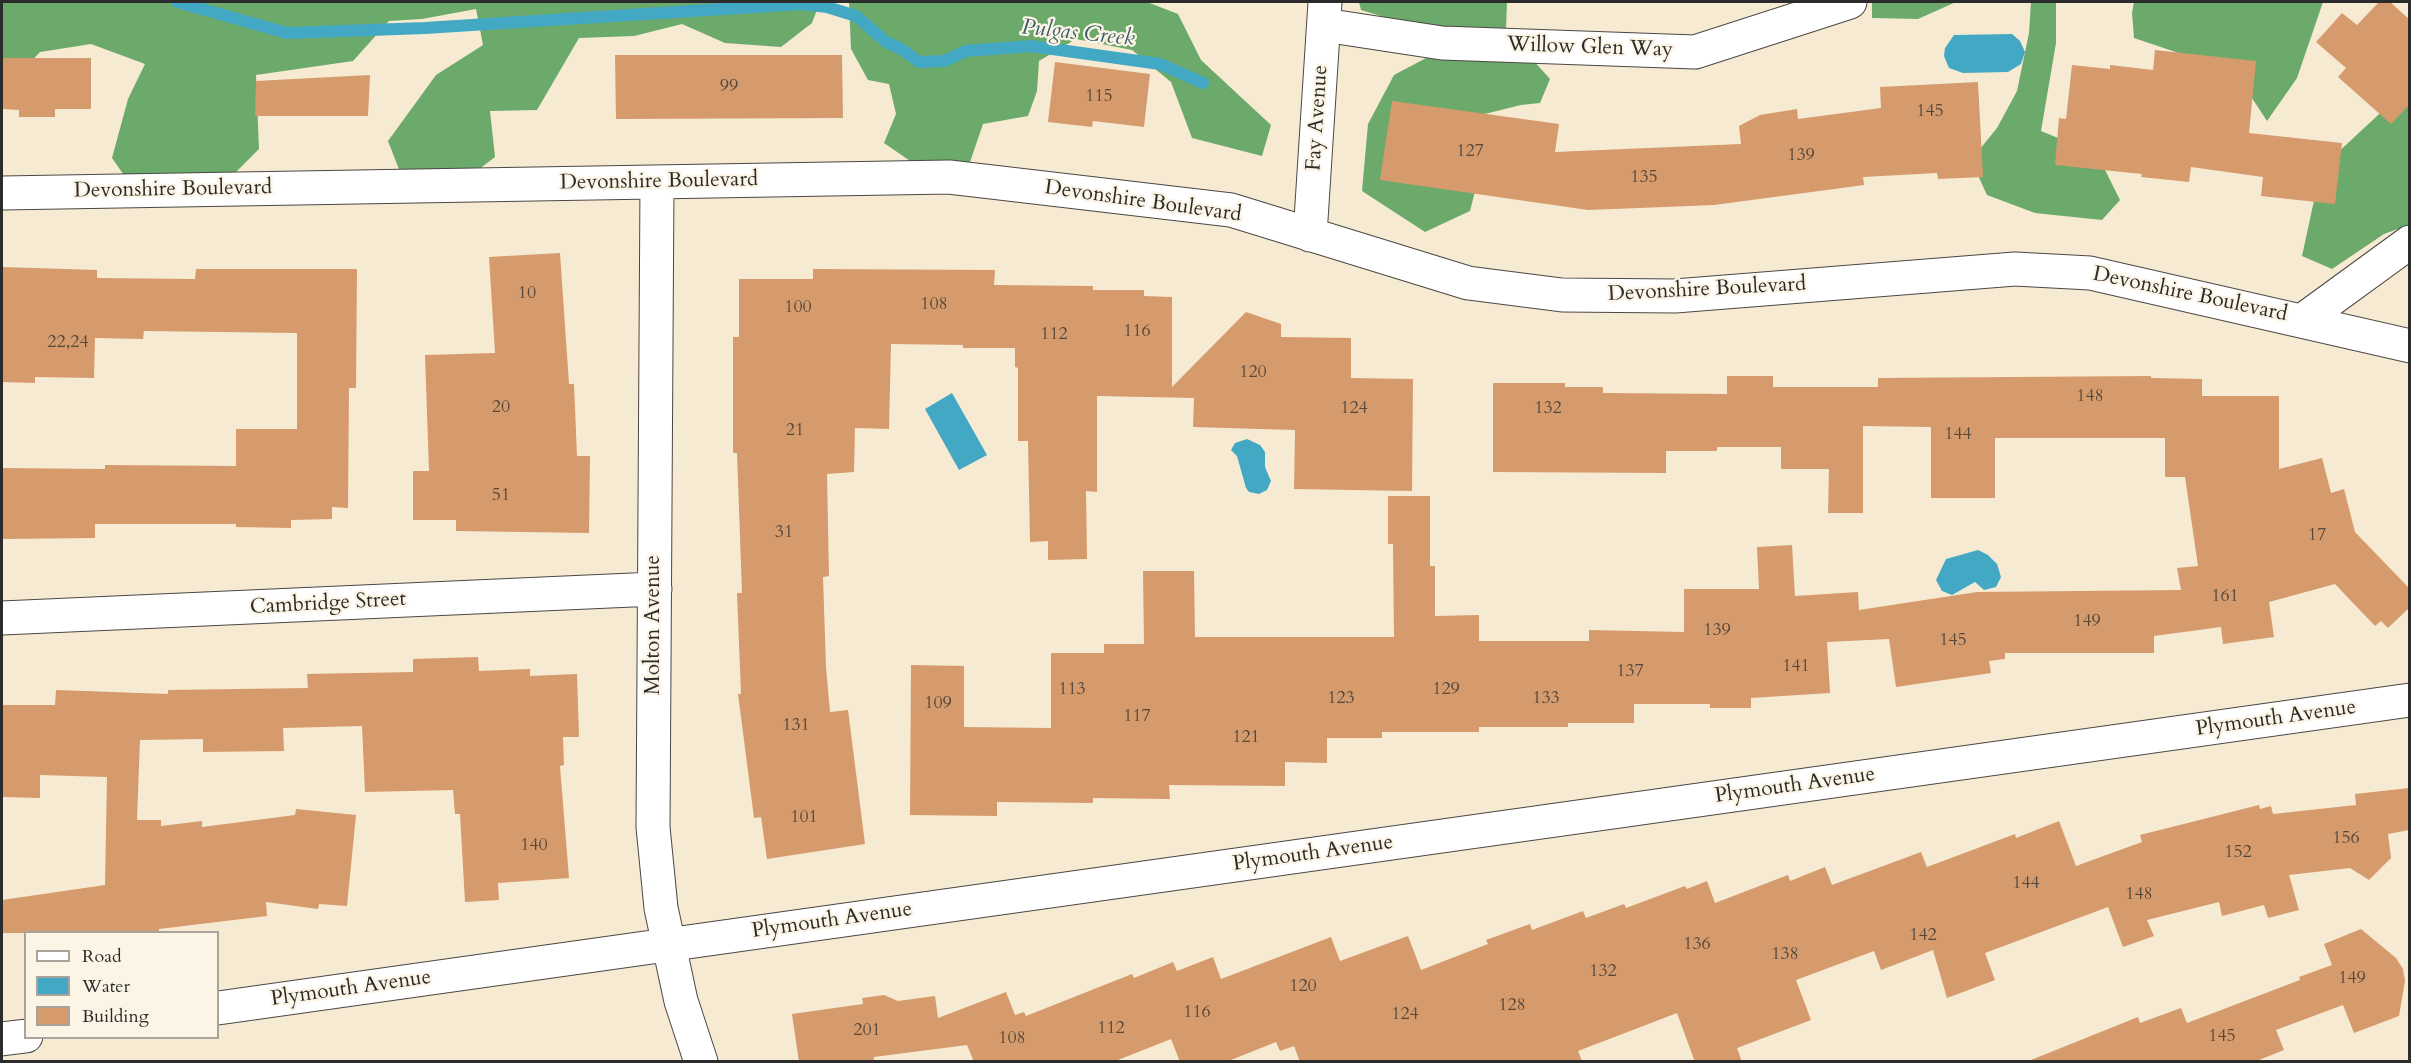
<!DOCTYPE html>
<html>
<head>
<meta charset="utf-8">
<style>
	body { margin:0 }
	#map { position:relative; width:2411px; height:1063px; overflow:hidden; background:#f7ead2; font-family:Cardo,serif }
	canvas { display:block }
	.frame { position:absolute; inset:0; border:3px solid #2b2b2b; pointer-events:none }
	.legend { position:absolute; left:24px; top:931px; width:195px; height:108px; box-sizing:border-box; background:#fcf5e5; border:2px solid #a8a49b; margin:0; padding:8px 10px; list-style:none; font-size:18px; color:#2b2b2b }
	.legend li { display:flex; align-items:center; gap:12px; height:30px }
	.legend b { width:30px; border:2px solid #a8a49b }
</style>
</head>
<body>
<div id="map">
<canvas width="2411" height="1063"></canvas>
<div class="frame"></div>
<ul class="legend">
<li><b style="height:8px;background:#fff"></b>Road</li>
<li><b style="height:16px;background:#43a8c3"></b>Water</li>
<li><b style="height:16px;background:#d59b6c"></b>Building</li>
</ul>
</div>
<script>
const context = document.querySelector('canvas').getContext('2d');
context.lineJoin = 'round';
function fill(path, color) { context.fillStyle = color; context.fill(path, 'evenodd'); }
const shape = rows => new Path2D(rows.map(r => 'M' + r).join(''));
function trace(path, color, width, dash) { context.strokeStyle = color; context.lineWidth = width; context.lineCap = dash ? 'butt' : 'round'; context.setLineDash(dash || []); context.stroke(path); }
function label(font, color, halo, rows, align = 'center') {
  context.font = font + ' Cardo,serif'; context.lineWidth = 4.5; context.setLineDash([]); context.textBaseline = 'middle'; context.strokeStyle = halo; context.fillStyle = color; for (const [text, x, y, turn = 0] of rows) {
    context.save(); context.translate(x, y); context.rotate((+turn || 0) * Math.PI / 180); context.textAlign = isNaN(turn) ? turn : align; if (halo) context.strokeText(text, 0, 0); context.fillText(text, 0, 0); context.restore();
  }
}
fill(shape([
	[2,2,820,2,812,23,781,47,725,43,682,24,634,36,579,38,537,110,490,111,495,157,466,179,402,177,388,141,436,75,483,45,476,9,422,19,389,21,353,61,256,75,259,149,236,172,183,202,142,201,112,158,128,99,145,64,91,44,40,52,2,92],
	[849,2,1147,2,1178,14,1201,60,1271,125,1262,156,1192,138,1171,82,1132,50,1076,39,1039,61,1037,91,1028,116,983,124,970,162,916,165,884,143,896,114,889,84,868,80,851,49],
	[1359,2,1507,2,1506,30,1550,79,1540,103,1521,105,1456,121,1483,159,1470,211,1425,232,1362,191,1368,124,1394,75,1428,57,1394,20,1361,10],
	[1872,2,1956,2,1918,19,1872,18],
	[2031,2,2056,2,2056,43,2041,131,2097,154,2120,200,2102,220,2035,213,1987,195,1971,160,1997,128,2017,91,2029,33],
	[2134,2,2323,2,2297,78,2267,121,2235,72,2134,38,2132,13],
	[2409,100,2409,225,2384,234,2332,269,2302,256,2321,168,2391,103]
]), '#6caa6b');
fill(shape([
	[2012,34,2020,41,2025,52,2021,64,2008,72,1963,73,1949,68,1944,56,1945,48,1954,35],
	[952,393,987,455,959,470,925,409],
	[1247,439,1260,445,1265,452,1265,467,1271,481,1267,490,1259,494,1249,492,1246,488,1237,456,1231,450,1235,443],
	[1978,550,1988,555,1997,564,2001,577,1996,587,1984,590,1975,582,1952,595,1942,591,1936,580,1946,559]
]), '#43a8c3');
trace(shape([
	[177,2,287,33,425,28,802,4,827,7,856,16,886,42,901,49,919,62,944,61,966,51,1031,46,1160,64,1203,83]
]), '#43a8c3', 12);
fill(shape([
	[2379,2,2390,2,2409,19,2409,105,2391,124,2338,77,2346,68,2316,42,2342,13,2357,25],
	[2155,50,2256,61,2249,133,2342,143,2335,204,2261,196,2263,177,2191,167,2189,182,2141,177,2142,174,2055,165,2059,118,2066,119,2072,65,2110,69,2110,65,2153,70],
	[615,55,842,55,843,118,616,119],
	[2,58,91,58,91,109,55,109,55,117,19,117,19,110,2,109],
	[1055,62,1150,74,1144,127,1093,121,1092,127,1048,122],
	[370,75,368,116,255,116,256,81],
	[1978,82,1983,177,1938,179,1937,173,1863,177,1864,185,1714,205,1588,210,1380,180,1392,101,1559,124,1555,152,1741,144,1739,126,1760,115,1797,109,1798,119,1881,108,1880,87],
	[560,253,569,384,574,384,577,456,590,456,589,533,456,531,456,520,413,520,413,471,429,471,425,355,495,353,489,257],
	[2,267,97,270,97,278,195,279,196,269,357,269,356,388,349,388,348,508,332,507,332,519,291,520,291,528,236,527,236,524,95,524,95,538,2,539,2,468,105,469,105,465,236,466,236,429,297,429,297,333,144,331,143,339,95,338,94,378,35,377,35,383,2,382],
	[813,269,995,270,994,285,1093,286,1093,290,1144,290,1144,296,1172,297,1172,387,1246,312,1281,324,1281,337,1351,338,1351,378,1413,379,1412,491,1294,489,1295,430,1193,427,1194,398,1097,396,1097,492,1086,491,1087,559,1048,560,1048,541,1030,542,1028,441,1018,441,1018,368,1015,367,1015,348,963,348,963,345,891,344,889,429,855,428,854,472,827,474,829,576,823,577,826,667,830,712,848,710,865,844,767,859,761,817,754,818,738,694,741,694,737,593,742,593,737,453,733,453,733,337,739,337,739,279,813,279],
	[1727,376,1773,376,1773,387,1878,387,1878,378,2151,376,2151,378,2202,379,2202,396,2279,396,2279,469,2322,458,2331,493,2344,489,2355,532,2409,588,2409,608,2388,628,2381,621,2375,626,2335,584,2269,602,2274,637,2223,644,2221,627,2154,636,2154,653,2005,653,2005,659,1989,661,1991,673,1896,687,1889,639,1827,642,1830,693,1751,698,1751,708,1710,708,1710,704,1634,704,1634,723,1568,723,1568,727,1479,727,1479,732,1382,732,1382,738,1327,738,1327,763,1285,762,1285,786,1169,785,1170,799,1093,798,1093,803,997,802,997,816,910,815,911,665,964,666,964,727,1051,728,1051,653,1104,653,1104,644,1144,644,1143,571,1194,571,1195,637,1394,637,1393,544,1388,544,1388,496,1430,496,1430,566,1435,566,1435,616,1479,615,1479,641,1589,641,1589,630,1684,632,1684,589,1759,589,1757,547,1792,545,1795,596,1858,592,1859,610,1977,592,2181,590,2177,568,2198,566,2185,477,2165,477,2165,438,1995,438,1995,498,1931,498,1931,427,1863,426,1863,513,1828,513,1829,469,1781,469,1781,447,1717,447,1717,451,1666,451,1666,473,1493,472,1493,383,1565,383,1565,387,1603,387,1603,393,1727,394],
	[478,657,479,671,530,669,530,676,577,674,579,737,563,737,564,765,560,766,569,878,498,883,499,900,465,902,460,814,455,814,453,790,365,792,362,726,283,728,284,751,203,752,203,739,140,740,137,820,161,820,161,826,202,821,202,827,295,815,296,809,356,815,347,906,319,904,318,909,266,902,267,916,159,929,159,933,2,933,2,900,105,885,107,777,40,775,40,798,2,797,2,705,55,705,56,690,168,694,168,690,308,688,307,674,413,672,413,659],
	[2409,788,2409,830,2388,834,2391,858,2369,880,2350,868,2289,875,2299,910,2268,918,2264,905,2222,916,2219,902,2147,920,2154,936,2123,947,2108,907,1985,953,1995,980,1947,998,1933,950,1881,970,1874,951,1796,980,1811,1020,1737,1048,1742,1062,1695,1062,1677,1013,1578,1051,1582,1061,1300,1062,1294,1046,1280,1051,1276,1042,1226,1062,1180,1062,1171,1039,1113,1062,974,1062,967,1045,874,1057,874,1062,799,1062,792,1014,863,1004,862,998,884,995,898,1001,935,996,938,1018,1006,992,1015,1015,1024,1012,1026,1016,1132,974,1134,978,1173,962,1177,971,1213,957,1221,979,1331,937,1340,961,1408,936,1421,970,1488,944,1486,940,1530,924,1532,930,1583,911,1586,918,1624,904,1626,908,1685,886,1687,889,1707,881,1715,903,1788,875,1790,881,1825,867,1832,885,1921,852,1927,867,2015,834,2016,838,2059,821,2076,866,2142,842,2140,835,2259,805,2260,809,2271,806,2273,814,2356,805,2355,794],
	[2361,929,2396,958,2403,969,2405,981,2399,1016,2354,1033,2343,1005,2276,1030,2284,1050,2254,1062,2032,1062,2031,1060,2138,1017,2140,1023,2181,1008,2187,1023,2300,980,2299,977,2332,965,2324,944]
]), '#d59b6c');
const minor = shape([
	[1324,25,1442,43,1695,52,1850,2],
	[657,182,653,827,661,908,681,1001,701,1062],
	[2,193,949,177,1231,210,1468,283,1562,295,1675,296,2015,269,2090,273,2410,346],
	[1310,235,1325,2],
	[2303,320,2410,242],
	[2,618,655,589],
	[218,1008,2410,700],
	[2,1039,26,1036]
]);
trace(minor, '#4a4844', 35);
trace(minor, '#fff', 33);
label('18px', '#56473b', null, [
	["99",729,87],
	["115",1099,97],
	["145",1930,112],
	["127",1470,152],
	["139",1801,156],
	["135",1644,178],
	["10",527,294],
	["108",934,305],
	["100",798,308],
	["116",1137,332],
	["112",1054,335],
	["22,24",68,343],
	["120",1253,373],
	["148",2090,397],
	["20",501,408],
	["124",1354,409],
	["132",1548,409],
	["21",795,431],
	["144",1958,435],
	["51",501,496],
	["31",784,533],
	["17",2317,536],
	["161",2225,597],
	["149",2087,622],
	["139",1717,631],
	["145",1953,641],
	["141",1796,667],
	["137",1630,672],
	["113",1072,690],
	["129",1446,690],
	["123",1341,699],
	["133",1546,699],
	["109",938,704],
	["117",1137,717],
	["131",796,726],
	["121",1246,738],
	["101",804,818],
	["156",2346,839],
	["140",534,846],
	["152",2238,853],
	["144",2026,884],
	["148",2139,895],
	["142",1923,936],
	["136",1697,945],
	["138",1785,955],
	["132",1603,972],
	["149",2352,979],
	["120",1303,987],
	["128",1512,1006],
	["116",1197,1013],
	["124",1405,1015],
	["112",1111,1029],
	["201",867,1031],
	["145",2222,1037],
	["108",1012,1039]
]);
label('21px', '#2b2b2b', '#fcf5e5', [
	["Willow Glen Way",1590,48,2],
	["Fay Avenue",1318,118,-86],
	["Devonshire Boulevard",659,182,-1],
	["Devonshire Boulevard",173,190,-1],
	["Devonshire Boulevard",1143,202,8],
	["Devonshire Boulevard",1707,290,-3],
	["Devonshire Boulevard",2190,295,12],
	["Cambridge Street",328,604,-3],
	["Molton Avenue",654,625,-90],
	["Plymouth Avenue",2276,719,-8],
	["Plymouth Avenue",1795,786,-8],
	["Plymouth Avenue",1313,854,-8],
	["Plymouth Avenue",832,921,-8],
	["Plymouth Avenue",351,989,-8]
]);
label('italic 22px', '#355d68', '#fcf5e5', [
	["Pulgas Creek",1078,34,6]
]);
</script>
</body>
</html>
